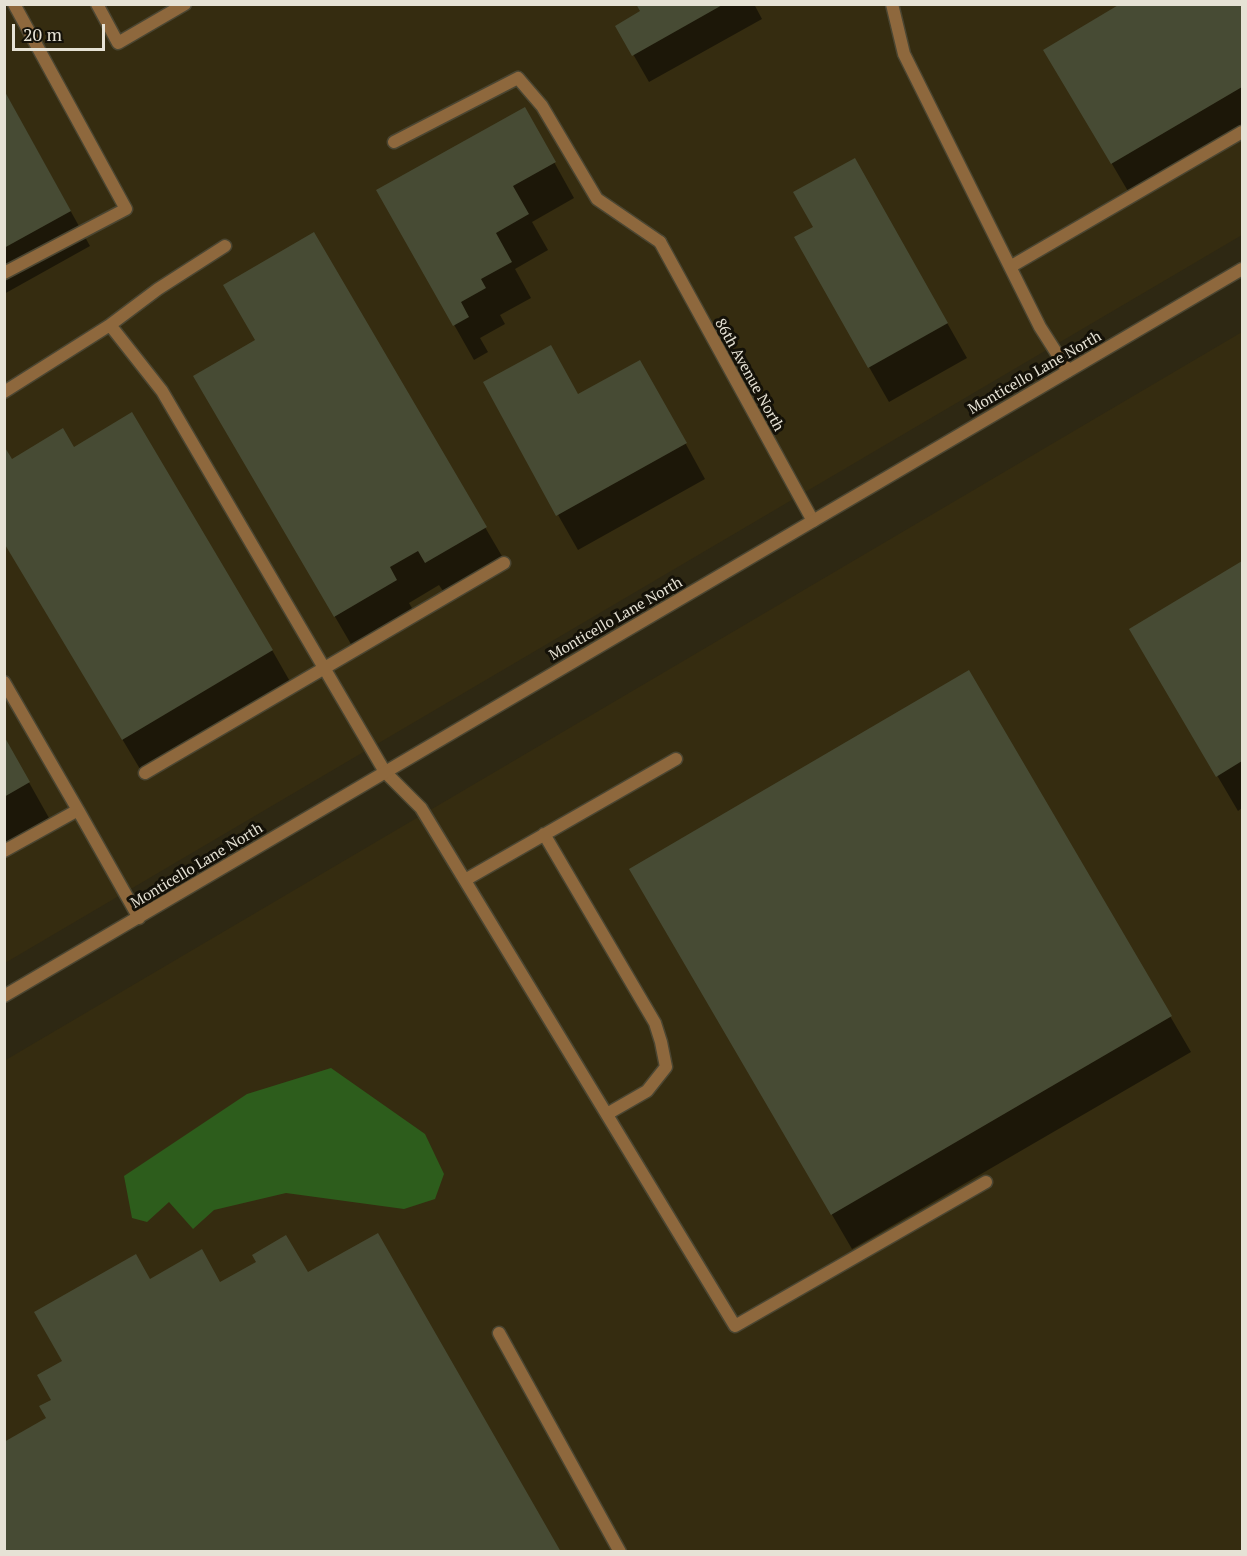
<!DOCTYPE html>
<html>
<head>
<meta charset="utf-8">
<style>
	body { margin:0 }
	#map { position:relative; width:1247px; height:1556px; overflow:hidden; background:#2e2813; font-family:"PT Serif",serif }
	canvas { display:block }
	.frame { position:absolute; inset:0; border:6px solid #e6e2d5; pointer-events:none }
	.scale { position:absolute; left:12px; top:24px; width:93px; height:27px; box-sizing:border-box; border:3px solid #e6e2d5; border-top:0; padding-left:8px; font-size:18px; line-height:21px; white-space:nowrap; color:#e6e2d5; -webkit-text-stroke:4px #141108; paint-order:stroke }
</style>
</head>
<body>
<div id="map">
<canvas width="1247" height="1556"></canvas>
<div class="frame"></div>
<div class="scale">20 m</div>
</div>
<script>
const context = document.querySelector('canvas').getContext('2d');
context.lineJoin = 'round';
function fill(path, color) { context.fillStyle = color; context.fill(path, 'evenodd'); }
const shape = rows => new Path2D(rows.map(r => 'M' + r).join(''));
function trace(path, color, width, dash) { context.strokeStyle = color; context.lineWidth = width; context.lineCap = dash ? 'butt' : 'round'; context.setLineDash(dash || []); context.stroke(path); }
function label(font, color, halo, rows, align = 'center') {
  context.font = font + ' "PT Serif",serif'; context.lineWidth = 6; context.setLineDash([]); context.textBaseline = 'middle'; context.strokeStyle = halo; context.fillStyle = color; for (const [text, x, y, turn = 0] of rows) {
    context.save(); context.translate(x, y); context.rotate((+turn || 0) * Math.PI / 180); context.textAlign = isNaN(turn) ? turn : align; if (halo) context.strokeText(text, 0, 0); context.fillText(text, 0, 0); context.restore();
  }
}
fill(shape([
	[4,5,1242,5,1242,235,5,963],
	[1242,332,1242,1551,5,1551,4,1061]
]), '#352c10');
fill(shape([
	[331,1068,425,1134,444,1174,435,1199,404,1209,286,1193,214,1210,193,1229,169,1202,147,1222,132,1218,124,1176,247,1094]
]), '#2d5d1c');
fill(shape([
	[638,4,754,4,762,19,649,82,617,26,642,12],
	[1123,4,1242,4,1242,133,1132,198,1045,50],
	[4,91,90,246,4,294],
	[544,144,574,198,532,222,548,250,515,269,531,298,500,315,505,324,480,338,488,352,474,360,378,190],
	[874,194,967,358,889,402,869,367],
	[313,234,506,563,447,597,439,585,409,603,416,615,355,651,195,377,257,341],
	[660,397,705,479,578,550,558,515],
	[73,449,272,650,292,685,143,774,4,541],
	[1242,563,1242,808,1238,811,1131,629],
	[969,672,1191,1052,852,1249,631,870],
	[4,738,49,818,4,843]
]), '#0007');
fill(shape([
	[636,4,724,4,632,56,615,26,640,11],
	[1120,4,1242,4,1242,87,1111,164,1043,50],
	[4,90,71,211,4,248],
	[525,107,556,162,513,186,529,214,496,233,512,262,481,279,486,288,461,302,469,317,453,326,376,190],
	[855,158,948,323,868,368,794,237,813,227,793,192],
	[314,232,487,527,425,563,418,551,390,567,397,580,334,617,193,376,255,340,223,285],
	[551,345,578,394,640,360,687,443,556,516,483,382],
	[132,412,273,650,122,740,4,543,4,446,12,459,63,428,74,447],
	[1242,561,1242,761,1216,777,1129,629],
	[969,670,1172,1016,831,1215,629,869],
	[4,736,30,782,4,797],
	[378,1233,561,1552,4,1552,4,1442,46,1418,39,1406,51,1400,37,1375,62,1361,34,1312,136,1254,150,1279,202,1249,220,1282,256,1262,252,1255,286,1235,308,1272]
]), '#474b34');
const service = shape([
	[97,4,118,43,185,4],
	[892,4,904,54,1040,327,1068,371],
	[394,142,518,78,542,106,597,199,660,242],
	[225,246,158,289,110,325,162,391,385,772,421,808,735,1326,986,1182],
	[1010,267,1242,132],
	[4,273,126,209,14,4],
	[4,392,110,325],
	[4,682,78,810],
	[145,773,504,563],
	[544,834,655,1023,661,1042,666,1067,647,1091,607,1114],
	[4,851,78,810,139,918],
	[465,880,676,759],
	[499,1333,620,1552]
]);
const minor = shape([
	[660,242,813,521]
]);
const tertiary = shape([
	[4,996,1242,269]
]);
trace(service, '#4b4632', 15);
trace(minor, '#4b4632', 15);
trace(tertiary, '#4b4632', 15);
trace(service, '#8e683d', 12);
trace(minor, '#8e683d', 12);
trace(tertiary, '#8e683d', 12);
label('15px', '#e6e2d5', '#141108', [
	["Monticello Lane North",1035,373,-30],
	["86th Avenue North",749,375,61],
	["Monticello Lane North",616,619,-30],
	["Monticello Lane North",197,866,-31]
]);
</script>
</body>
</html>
